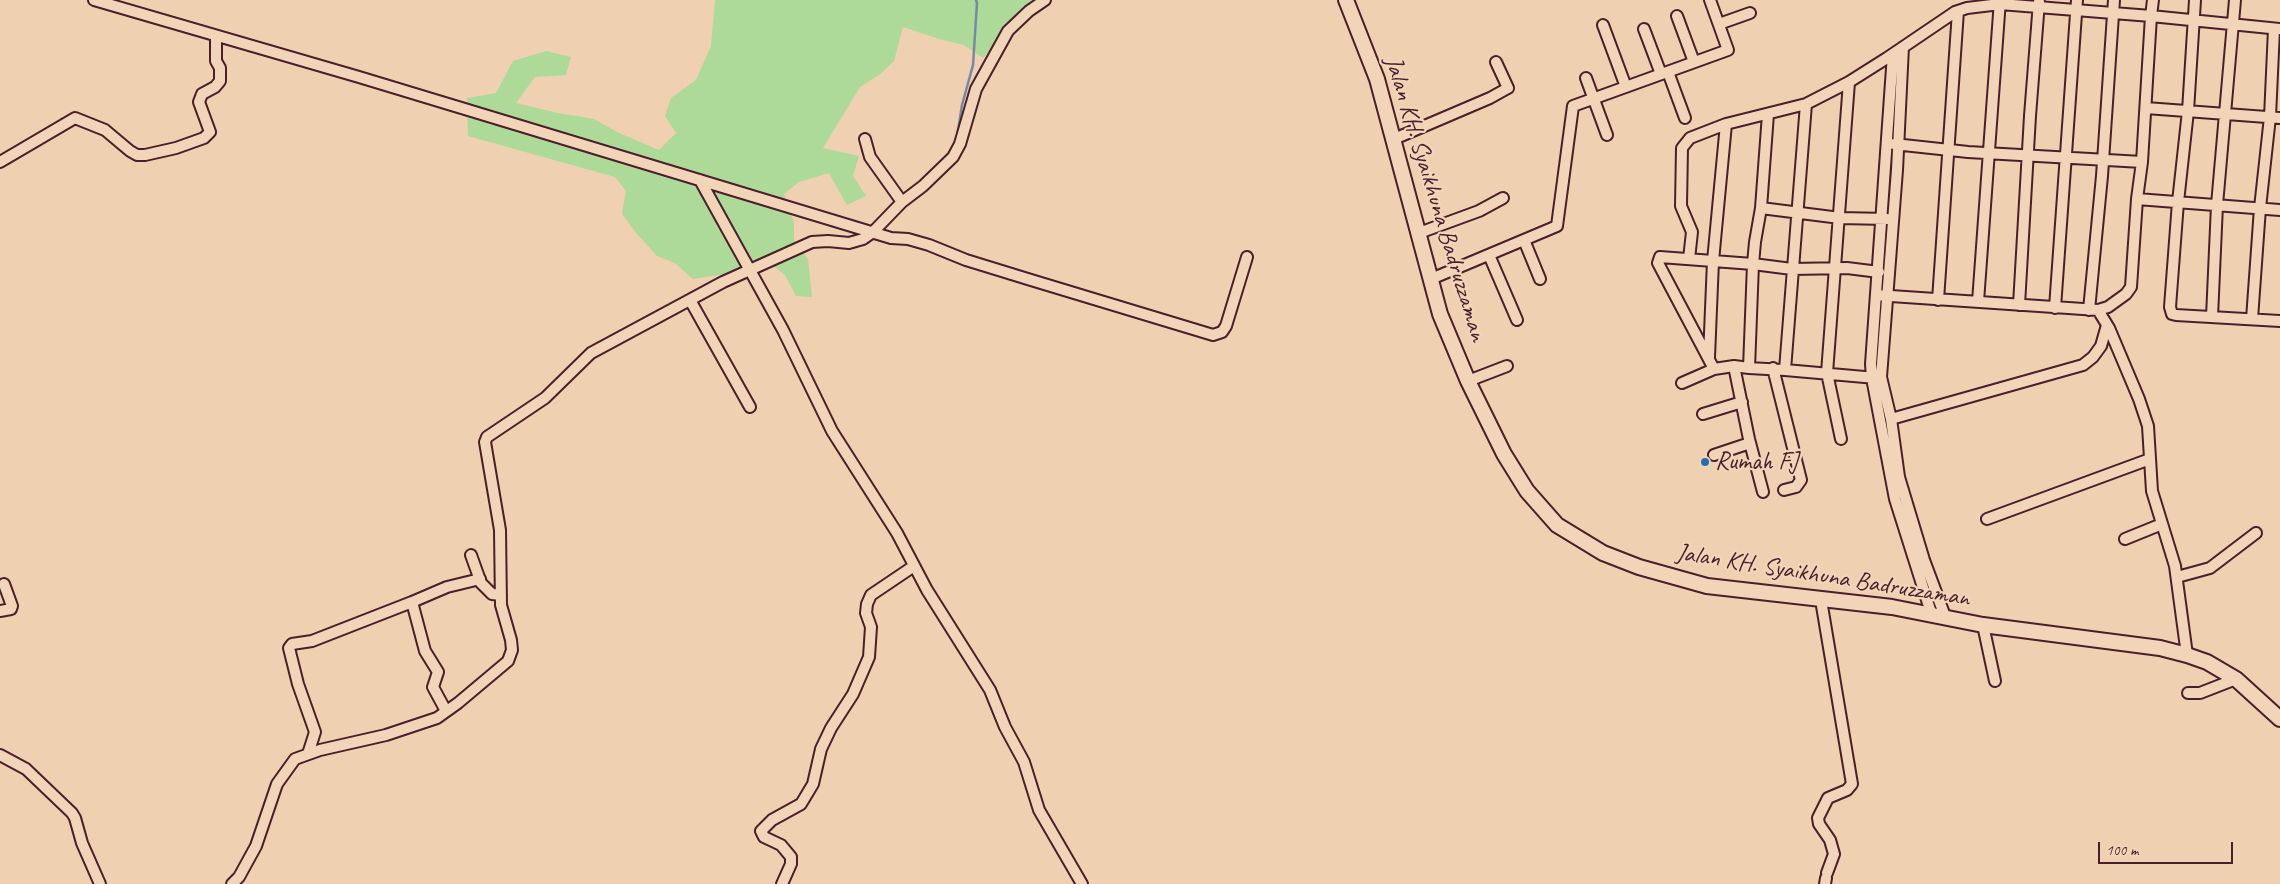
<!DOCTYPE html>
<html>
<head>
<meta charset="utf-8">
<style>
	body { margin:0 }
	#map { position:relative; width:2280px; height:884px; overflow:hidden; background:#efd0b0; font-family:Caveat,sans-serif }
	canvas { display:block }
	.scale { position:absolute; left:2098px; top:842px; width:135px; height:22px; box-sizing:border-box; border:2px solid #4a1f2b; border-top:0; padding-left:6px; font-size:15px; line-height:18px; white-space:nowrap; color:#4a1f2b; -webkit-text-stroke:4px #f2d5b9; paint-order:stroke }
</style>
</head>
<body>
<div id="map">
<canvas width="2280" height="884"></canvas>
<div class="scale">100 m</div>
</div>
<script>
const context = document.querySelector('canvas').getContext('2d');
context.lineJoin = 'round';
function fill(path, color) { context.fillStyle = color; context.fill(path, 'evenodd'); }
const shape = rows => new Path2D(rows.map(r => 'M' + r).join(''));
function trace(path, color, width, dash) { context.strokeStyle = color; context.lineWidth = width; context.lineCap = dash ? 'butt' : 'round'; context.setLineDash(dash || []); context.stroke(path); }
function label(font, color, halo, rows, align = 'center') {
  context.font = font + ' Caveat,sans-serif'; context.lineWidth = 4.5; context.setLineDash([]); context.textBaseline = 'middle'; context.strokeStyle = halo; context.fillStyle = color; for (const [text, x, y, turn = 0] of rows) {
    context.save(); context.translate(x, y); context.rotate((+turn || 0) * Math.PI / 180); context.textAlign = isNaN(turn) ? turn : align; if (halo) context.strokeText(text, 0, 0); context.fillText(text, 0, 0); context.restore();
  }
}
fill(shape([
	[715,0,1032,0,983,58,964,45,939,39,903,27,894,61,880,74,860,87,823,148,859,156,853,176,866,196,847,205,829,173,799,182,784,194,794,223,794,240,808,259,812,297,796,296,785,275,768,262,726,274,693,279,675,263,657,256,637,234,622,214,626,191,615,177,468,136,467,98,496,93,513,61,546,51,571,57,566,75,535,77,516,103,558,113,594,119,619,133,659,150,676,133,665,116,671,98,696,80,711,46]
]), '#adda98');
trace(shape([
	[957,137,962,105,973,65,977,3,976,0]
]), '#768aa4', 2.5);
const minor = shape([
	[94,0,359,77,891,238,908,239,929,245,966,260,1031,280,1213,335,1222,332,1226,326,1247,257],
	[2153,0,2151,16,2280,29],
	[2195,0,2188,111,2178,202,2170,307,2172,314,2176,315,2280,321],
	[1677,16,1694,62],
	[1719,24,1750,13],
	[1603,25,1626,87],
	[1644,29,1661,74],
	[1903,47,1897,170,1881,377,1891,419,1899,477,1924,560,1946,619],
	[1893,54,1871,364,1872,378,1895,499,1932,616],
	[1668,72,1685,118],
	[1586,78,1607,135],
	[1806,104,1785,370,1876,378],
	[2146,108,2280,118],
	[865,139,870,157,902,202],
	[1394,139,1490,98,1508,88,1496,62],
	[1894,144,1968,152,2142,162],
	[0,162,75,118,105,130,130,151,137,155,145,155,176,148,204,138,210,132,199,102,202,94,215,87,220,81,220,68,216,61,216,36],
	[700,180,783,330,832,431,897,533,927,590,990,690,1005,727,1024,762,1039,810,1082,884],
	[2137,199,2280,210],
	[1761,208,1768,114],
	[1419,233,1479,211,1503,198],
	[1524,240,1540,279],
	[1489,255,1517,320],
	[1689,259,1692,232,1681,206,1682,148,1690,138,1726,124,1806,104,1849,82,1887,58,1955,12,1967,8,2000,4,2151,16,2142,162,2137,199,2131,287,2126,294,2108,307,2098,310,1876,295],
	[1879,272,1847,268,1792,269,1753,264,1755,242,1761,208,1840,218,1887,219],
	[1431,279,1557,226,1573,106,1728,50,1710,0],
	[690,300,750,407],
	[1938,300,1958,11],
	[1978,302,2000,0],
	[2019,305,2030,116,2039,2],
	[2055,308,2077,0],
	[2089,310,2102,176,2114,0],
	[2098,310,2109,328,2139,399,2148,426,2152,491,2175,566,2187,655],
	[2212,317,2217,205,2235,0],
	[2252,319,2260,208,2270,117,2274,29],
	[1709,357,1713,261,1726,124],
	[1734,366,1749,439,1763,492],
	[1749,368,1734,366,1714,369,1658,263,1660,257,1753,264,1749,368,1785,370],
	[1773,368,1801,480,1796,487,1784,490],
	[1468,381,1507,366],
	[1682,383,1714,369],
	[1703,414,1742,402],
	[1891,419,2083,365,2093,357,2101,346,2107,325],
	[1841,439,1827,373,1849,82],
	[1714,455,1750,443],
	[1987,519,2150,459],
	[2125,539,2162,524],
	[471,555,481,583,492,594,501,595],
	[2177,577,2210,568,2256,533],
	[1821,600,1852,784,1847,790,1828,798,1818,818,1819,824,1830,840,1834,854,1827,873],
	[0,611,11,609,12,606,4,584],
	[1983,625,1995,681],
	[2188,693,2200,693,2236,679],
	[446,711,433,687,438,672,425,651,412,602,447,587,480,579],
	[308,754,315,732,298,684,289,648,292,644,312,641,412,602],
	[0,755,26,769,72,813,75,818,82,843,100,884],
	[232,884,239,877,256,846,277,784,295,759,320,750,386,735,437,718,458,703,508,661,512,650,511,640,501,605,500,530,485,442,487,437,545,398,591,353,723,282,812,242,828,241,849,243,863,239,873,232,902,202,923,186,953,157,960,144,976,89,1008,31,1029,11,1045,0],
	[782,884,791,864,791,857,781,845,764,837,761,831,772,820,801,804,813,784,821,749,831,728,853,694,869,657,871,627,866,613,867,604,871,595,914,566],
	[1825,884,1826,878]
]);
const secondary = shape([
	[1346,0,1377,79,1440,314,1468,381,1504,454,1527,491,1557,525,1603,553,1639,567,1707,586,1892,607,1983,625,2160,648,2187,655,2207,662,2236,679,2280,719]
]);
trace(minor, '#4a1f2b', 14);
trace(secondary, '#4a1f2b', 18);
trace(minor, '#f2d5b9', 10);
trace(secondary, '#f2d5b9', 14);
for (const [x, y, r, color] of [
	[1705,462,5,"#1f6fb2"]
]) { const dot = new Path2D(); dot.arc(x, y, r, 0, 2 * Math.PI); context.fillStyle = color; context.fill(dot); trace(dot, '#f2d5b9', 2); }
label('25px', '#4a1f2b', '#f2d5b9', [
	["Jalan KH. Syaikhuna Badruzzaman",1435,199,73],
	["Jalan KH. Syaikhuna Badruzzaman",1823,576,9]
]);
label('25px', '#4a1f2b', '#f2d5b9', [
	["Rumah FJ",1715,462]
], 'left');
</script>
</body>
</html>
